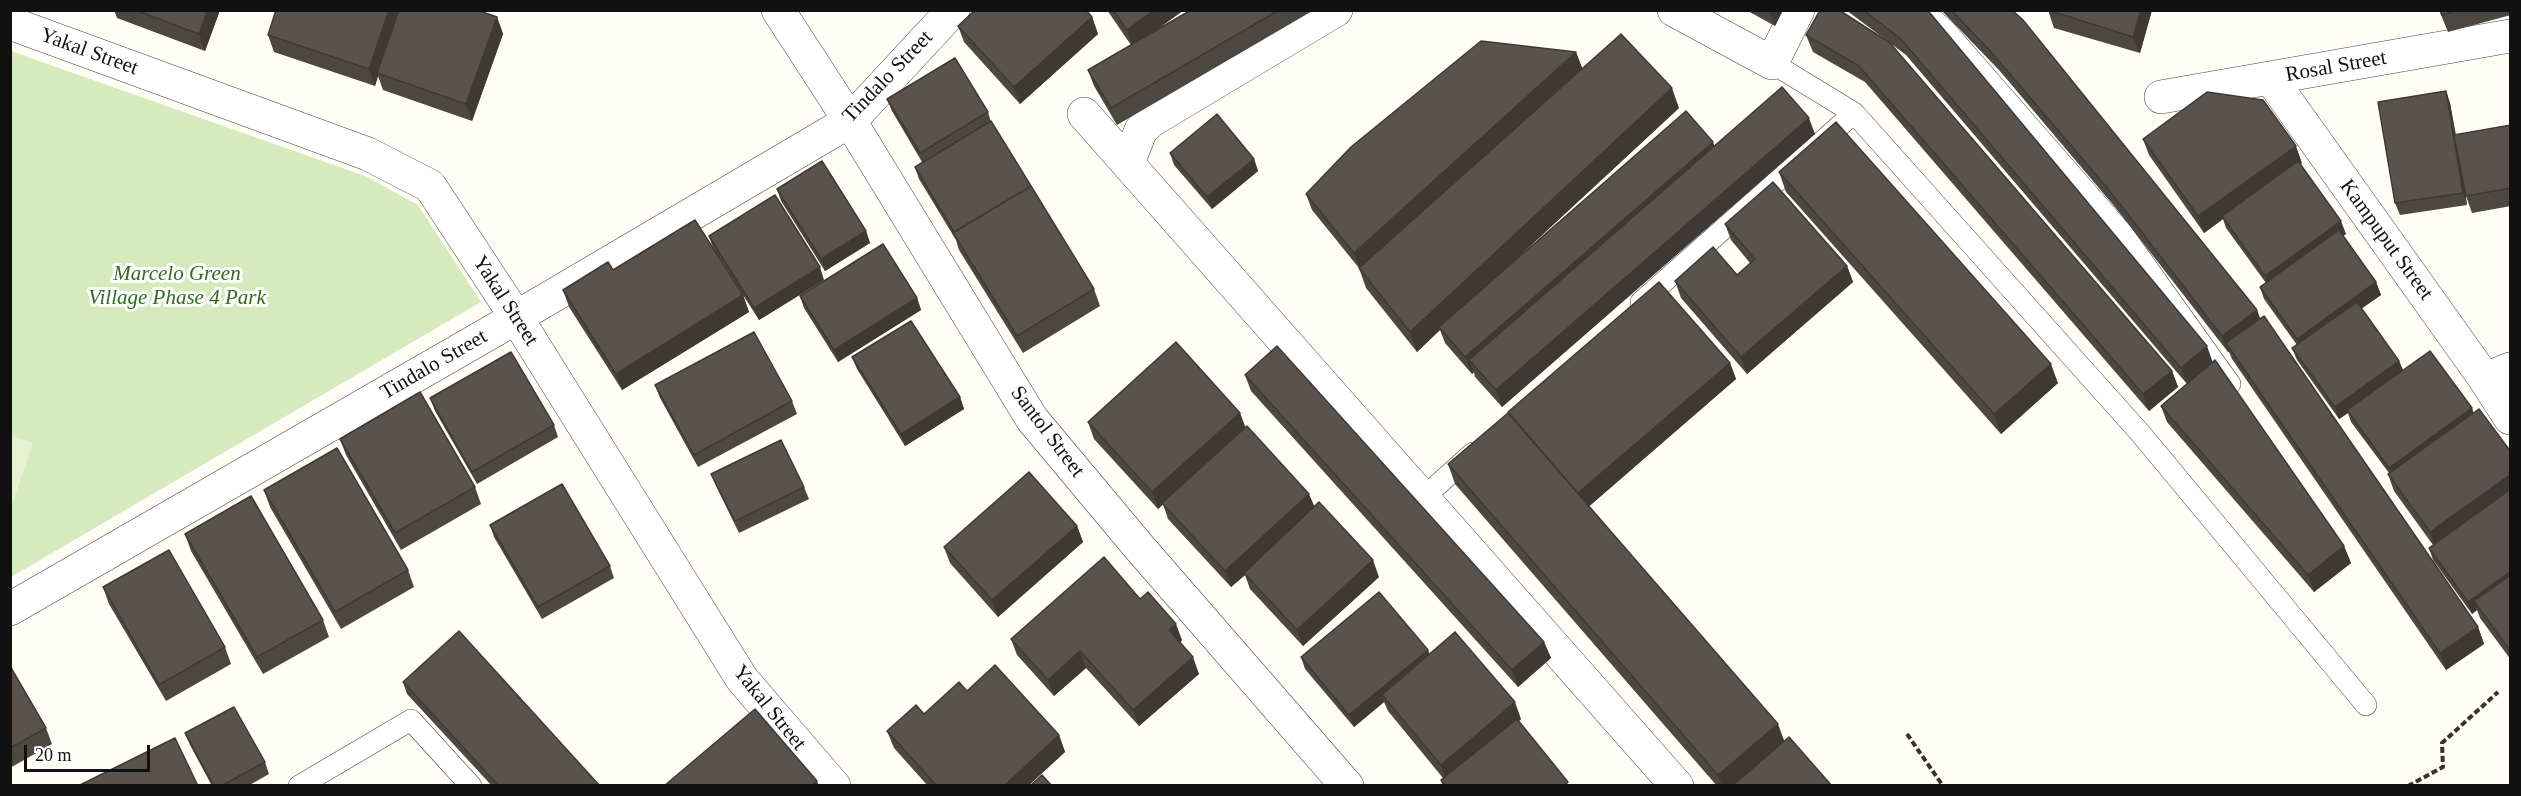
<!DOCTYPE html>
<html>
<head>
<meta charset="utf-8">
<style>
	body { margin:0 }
	#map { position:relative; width:2521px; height:796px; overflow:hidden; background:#fffdf5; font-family:Georgia,serif }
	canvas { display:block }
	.frame { position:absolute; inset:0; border:12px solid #111; pointer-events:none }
	.scale { position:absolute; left:24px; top:745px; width:126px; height:27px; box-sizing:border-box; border:3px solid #111; border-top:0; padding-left:8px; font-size:18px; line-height:21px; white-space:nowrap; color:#111; -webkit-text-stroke:4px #fff; paint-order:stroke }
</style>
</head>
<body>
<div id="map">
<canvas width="2521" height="796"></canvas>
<div class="frame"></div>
<div class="scale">20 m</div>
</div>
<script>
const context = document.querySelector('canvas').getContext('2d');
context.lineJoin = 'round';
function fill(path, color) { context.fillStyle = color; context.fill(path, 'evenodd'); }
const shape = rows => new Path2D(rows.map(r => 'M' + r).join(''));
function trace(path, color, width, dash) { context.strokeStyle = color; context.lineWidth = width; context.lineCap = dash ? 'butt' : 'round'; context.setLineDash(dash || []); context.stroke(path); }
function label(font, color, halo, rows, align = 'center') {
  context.font = font + ' Georgia,serif'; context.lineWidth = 6; context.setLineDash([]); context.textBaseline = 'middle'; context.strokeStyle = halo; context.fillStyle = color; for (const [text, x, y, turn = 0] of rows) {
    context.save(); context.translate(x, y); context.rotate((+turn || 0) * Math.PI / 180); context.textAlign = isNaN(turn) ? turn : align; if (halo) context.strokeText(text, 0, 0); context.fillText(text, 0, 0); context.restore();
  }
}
fill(shape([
	[11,51,365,176,418,205,481,302,11,577]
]), '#d5ebbd');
fill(shape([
	[11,435,33,443,11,507,10,435]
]), '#e6f2cf');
const lane = shape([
	[1922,10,1945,30,2123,234,2230,384],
	[1772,63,1854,113,2141,434,2366,705],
	[1641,302,1854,113],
	[1423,498,1473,453],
	[299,786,411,720,471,786]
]);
const street = shape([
	[778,10,850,121,1032,419,1139,547,1347,786],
	[1674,10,1772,63,1798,10],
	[10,23,368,154,430,186,516,317,742,679,834,786],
	[2271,79,2485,379,2510,418],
	[2161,97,2510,36],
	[1084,114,1677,786],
	[1128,163,1141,130,1152,120,1336,10],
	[2485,379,2510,369],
	[10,609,493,331,850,121,953,10]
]);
trace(lane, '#444', 22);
trace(street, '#444', 34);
trace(shape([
	[1907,734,1943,786],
	[2408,786,2443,767,2442,743,2498,692]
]), '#333', 4, [6, 3]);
trace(lane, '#fff', 21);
trace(street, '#fff', 33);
fill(shape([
	[114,10,220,10,205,51,117,18],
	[1107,10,1184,10,1153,32,1191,10,1314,10,1117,125,1094,86,1088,70,1131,45],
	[1746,10,1783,10,1775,26],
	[1820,10,2172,371,2178,387,2149,411,1865,82,1813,52,1806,35],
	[1846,10,1927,10,2213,362,2344,546,2351,563,2314,592,2167,422,2161,406,2187,384,1906,55],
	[1941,10,2012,10,2257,310,2260,319,2478,627,2484,644,2446,670,2232,359,2229,352,2228,352,2115,207,1999,70],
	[2048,10,2152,10,2140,53,2054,28],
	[2439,10,2511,10,2511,15,2448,32],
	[497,17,503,34,472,121,383,90,378,76,375,86,274,52,268,35],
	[1092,17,1098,34,1020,104,964,42,958,26],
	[1576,52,1582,68,1679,108,1517,258,1715,146,1815,134,1502,407,1475,377,1474,372,1472,374,1445,343,1440,330,1417,352,1366,288,1359,268,1312,210,1306,194],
	[2446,91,2450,103,2456,135,2511,125,2511,206,2472,213,2466,196,2465,190,2467,205,2400,215,2395,203],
	[887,99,988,112,991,122,1094,289,1100,306,1023,353,959,250,956,240,919,179,915,167,922,162,892,111],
	[2143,139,2302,163,2300,164,2346,234,2343,236,2376,282,2381,295,2361,308,2399,361,2403,370,2472,408,2473,412,2511,452,2511,660,2480,618,2477,610,2472,614,2433,560,2429,548,2433,545,2394,491,2388,474,2389,473,2351,422,2348,413,2339,419,2297,360,2292,348,2297,345,2264,299,2260,287,2266,283,2226,228,2223,219,2204,233,2149,155],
	[1170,153,1254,159,1258,171,1212,209,1174,165],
	[1779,172,2058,383,2001,434,1786,192],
	[777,189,866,231,870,243,825,271,781,201],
	[1725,224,1847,266,1853,282,1747,374,1681,298,1675,281,1737,275,1750,263,1731,240],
	[709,236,824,280,759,320,743,295,749,312,622,390,569,307,563,290,613,270,713,248],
	[800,296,917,298,921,310,838,362,804,308],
	[852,357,960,397,964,409,905,446,857,369],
	[1730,363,1736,379,1589,506,1784,741,1832,786,1717,786,1455,484,1448,464],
	[1245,375,1544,642,1551,658,1518,687,1251,391],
	[655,385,792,401,797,414,698,467,660,398],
	[430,398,554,425,558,437,477,484,435,411],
	[1240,413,1245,427,1314,507,1379,577,1303,646,1250,589,1245,575,1231,587,1168,519,1163,504,1158,509,1094,439,1088,422],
	[340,439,475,487,481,504,401,550,346,455],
	[711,474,804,487,809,499,739,533,716,486],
	[264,490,408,570,414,587,341,629,270,507],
	[490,525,610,566,614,578,542,619,494,537],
	[1077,526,1083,542,998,617,950,563,944,547],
	[185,534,323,620,329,637,263,674,191,551],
	[103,587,225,647,231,664,166,701,109,604],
	[1140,599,1182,640,1180,643,1199,674,1139,726,1086,668,1054,696,1017,655,1011,639],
	[1429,654,1521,719,1519,721,1569,786,1443,786,1441,780,1443,778,1388,711,1384,702,1354,727,1305,669,1301,657],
	[10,666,46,728,52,744,10,768],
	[403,682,600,786,492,786,407,694],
	[967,691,1059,735,1065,752,1028,786,928,786,894,748,887,731,924,714],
	[185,733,265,762,269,774,248,786,212,786,190,745]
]), '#4d4742');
fill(shape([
	[208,10,220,10,205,51,199,34],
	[389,10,400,10,377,73,378,76,375,86,369,69],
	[1154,10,1184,10,1133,47,1127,30],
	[1769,10,1783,10,1775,26],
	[2141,10,2152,10,2140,53,2133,37],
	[497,17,503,34,472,121,466,104],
	[1092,17,1098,34,1020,104,1014,87],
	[1576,52,1582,68,1360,270,1354,253],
	[1672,88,1679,108,1441,329,1439,327,1440,330,1417,352,1410,332],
	[2446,91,2450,103,2467,205,2463,193],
	[1809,118,1815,134,1502,407,1496,390],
	[1713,142,1719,159,1469,360,1474,372,1472,374,1465,357],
	[2296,146,2302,163,2224,219,2222,216,2223,219,2204,233,2198,216],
	[1254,159,1258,171,1212,209,1207,197],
	[2341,221,2346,234,2269,288,2265,276],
	[866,231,870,243,825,271,821,259],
	[1847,266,1853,282,1747,374,1741,357],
	[820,267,824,280,759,320,754,308],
	[2376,282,2381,295,2302,351,2297,339],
	[743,295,749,312,622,390,616,374],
	[917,298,921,310,838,362,834,350],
	[2257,310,2263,326,2226,343,2229,352,2228,352,2222,336],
	[2207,346,2213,363,2187,384,2181,368],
	[2399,361,2404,373,2347,410,2348,413,2339,419,2335,407],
	[1730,363,1736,379,1585,510,1578,493],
	[2051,364,2058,383,2001,434,1994,414],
	[2172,371,2178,387,2149,411,2143,394],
	[960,397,964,409,905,446,901,434],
	[2472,408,2476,421,2394,480,2389,468],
	[1240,413,1246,429,1158,509,1152,492],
	[2511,474,2511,495,2436,549,2430,532],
	[1309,494,1316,510,1244,573,1245,575,1231,587,1225,571],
	[1077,526,1083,542,998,617,992,600],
	[2344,546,2351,563,2314,592,2308,575],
	[1373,560,1379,577,1303,646,1297,630],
	[2511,571,2511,586,2474,601,2477,610,2472,614,2468,602],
	[1176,624,1182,640,1175,647,1169,630],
	[2478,627,2484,644,2446,670,2440,653],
	[1544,642,1551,658,1518,687,1512,670],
	[1428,650,1433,663,1382,695,1384,702,1354,727,1349,715],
	[1080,651,1086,668,1054,696,1048,680],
	[1193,657,1199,674,1139,726,1133,710],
	[1515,702,1521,719,1447,782,1441,765],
	[1778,724,1785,743,1736,786,1722,786,1718,775],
	[1059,735,1065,752,1028,786,1004,786],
	[817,781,819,786,811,786]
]), '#3f3936');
const building = shape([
	[135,10,208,10,199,34,135,10],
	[276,10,389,10,369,69,268,35,276,10],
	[399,10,477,10,497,17,466,104,377,73,399,10],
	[975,10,1086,10,1092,17,1014,87,958,26,975,10],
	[1113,10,1154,10,1127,30,1113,10],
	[1191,10,1279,10,1111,108,1088,70,1191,10],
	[1820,10,1839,10,1890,43,2172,371,2143,394,1859,66,1806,35,1820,10],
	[1863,10,1927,10,1930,13,2207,346,2181,368,1900,38,1863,10],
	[1951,10,2012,10,2023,20,2257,310,2222,336,2109,190,1992,53,1951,10],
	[2048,10,2141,10,2133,37,2048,10],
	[2440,10,2459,10,2442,15,2440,10],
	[1621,34,1672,88,1410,332,1359,268,1621,34],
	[1481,41,1576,52,1354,253,1306,194,1351,147,1481,41],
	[955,58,988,112,920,153,887,99,955,58],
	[1782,87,1809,118,1496,390,1469,360,1782,87],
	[2446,91,2463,193,2395,203,2378,102,2446,91],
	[2207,92,2263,100,2296,146,2198,216,2143,139,2207,92],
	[1686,111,1713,142,1465,357,1439,327,1686,111],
	[1217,114,1254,159,1207,197,1170,153,1217,114],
	[991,121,1031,186,954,232,915,167,991,121],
	[1836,122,2051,364,1994,414,1779,172,1836,122],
	[2511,125,2511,188,2466,196,2454,135,2511,125],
	[822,161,866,231,821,259,777,189,822,161],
	[2298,161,2341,221,2265,276,2222,216,2298,161],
	[1773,182,1847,266,1741,357,1675,281,1713,247,1737,275,1755,259,1725,224,1773,182],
	[1031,186,1094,289,1017,336,953,233,1031,186],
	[775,195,820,267,754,308,709,236,775,195],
	[695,220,743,295,616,374,563,290,608,262,613,270,695,220],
	[2339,230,2376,282,2297,339,2260,287,2339,230],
	[883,244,917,298,834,350,800,296,883,244],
	[1659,282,1730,363,1578,493,1508,412,1659,282],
	[2357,302,2399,361,2335,407,2292,348,2357,302],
	[2264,316,2478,627,2440,653,2226,343,2264,316],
	[911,321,960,397,901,434,852,357,911,321],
	[754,332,792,401,694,455,655,385,754,332],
	[1176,342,1240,413,1152,492,1088,422,1176,342],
	[1277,346,1544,642,1512,670,1245,375,1277,346],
	[2430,351,2472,408,2389,468,2347,410,2430,351],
	[511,352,554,425,472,472,430,398,511,352],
	[2215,360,2344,546,2308,575,2161,406,2215,360],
	[420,392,475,487,395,533,340,439,420,392],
	[2479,409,2511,452,2511,474,2430,532,2388,474,2479,409],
	[1508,413,1778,724,1718,775,1448,464,1508,413],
	[1247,426,1309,494,1225,571,1162,503,1247,426],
	[781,440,804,487,735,521,711,474,781,440],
	[337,448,408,570,335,612,264,490,337,448],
	[1029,472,1077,526,992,600,944,547,1029,472],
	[562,484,610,566,538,607,490,525,562,484],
	[2511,489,2511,571,2468,602,2429,548,2511,489],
	[251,496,323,620,257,657,185,534,251,496],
	[1319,502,1373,560,1297,630,1244,573,1319,502],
	[169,550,225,647,159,685,103,587,169,550],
	[1104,557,1140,599,1148,592,1176,624,1169,630,1193,657,1133,710,1080,651,1048,680,1011,639,1104,557],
	[2511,575,2511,652,2474,601,2511,575],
	[1379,592,1428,650,1349,715,1301,657,1379,592],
	[459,631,600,786,499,786,403,682,459,631],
	[1455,632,1515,702,1441,765,1382,695,1455,632],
	[995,665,1059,735,1004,786,937,786,887,731,916,705,924,714,959,682,967,691,995,665],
	[10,666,46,728,10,748,10,666],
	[234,707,265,762,221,786,214,786,185,733,234,707],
	[755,709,817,781,811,786,664,786,755,709],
	[1517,719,1568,782,1564,786,1445,786,1441,780,1517,719],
	[1789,737,1832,786,1732,786,1789,737],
	[175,738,198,786,78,786,175,738],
	[1042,775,1052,786,1030,786,1042,775]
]);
fill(building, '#5a524d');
trace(building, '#3f3936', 1.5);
label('21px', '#111', '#fff', [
	["Yakal Street",89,52,20],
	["Rosal Street",2336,67,-10],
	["Tindalo Street",888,77,-46],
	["Kampuput Street",2386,240,54],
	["Yakal Street",505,301,57],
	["Tindalo Street",434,365,-30],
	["Santol Street",1047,432,53],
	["Yakal Street",769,708,51]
]);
label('italic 21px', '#2f6b1f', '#fff', [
	["Marcelo Green",177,274],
	["Village Phase 4 Park",177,298]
]);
</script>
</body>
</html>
